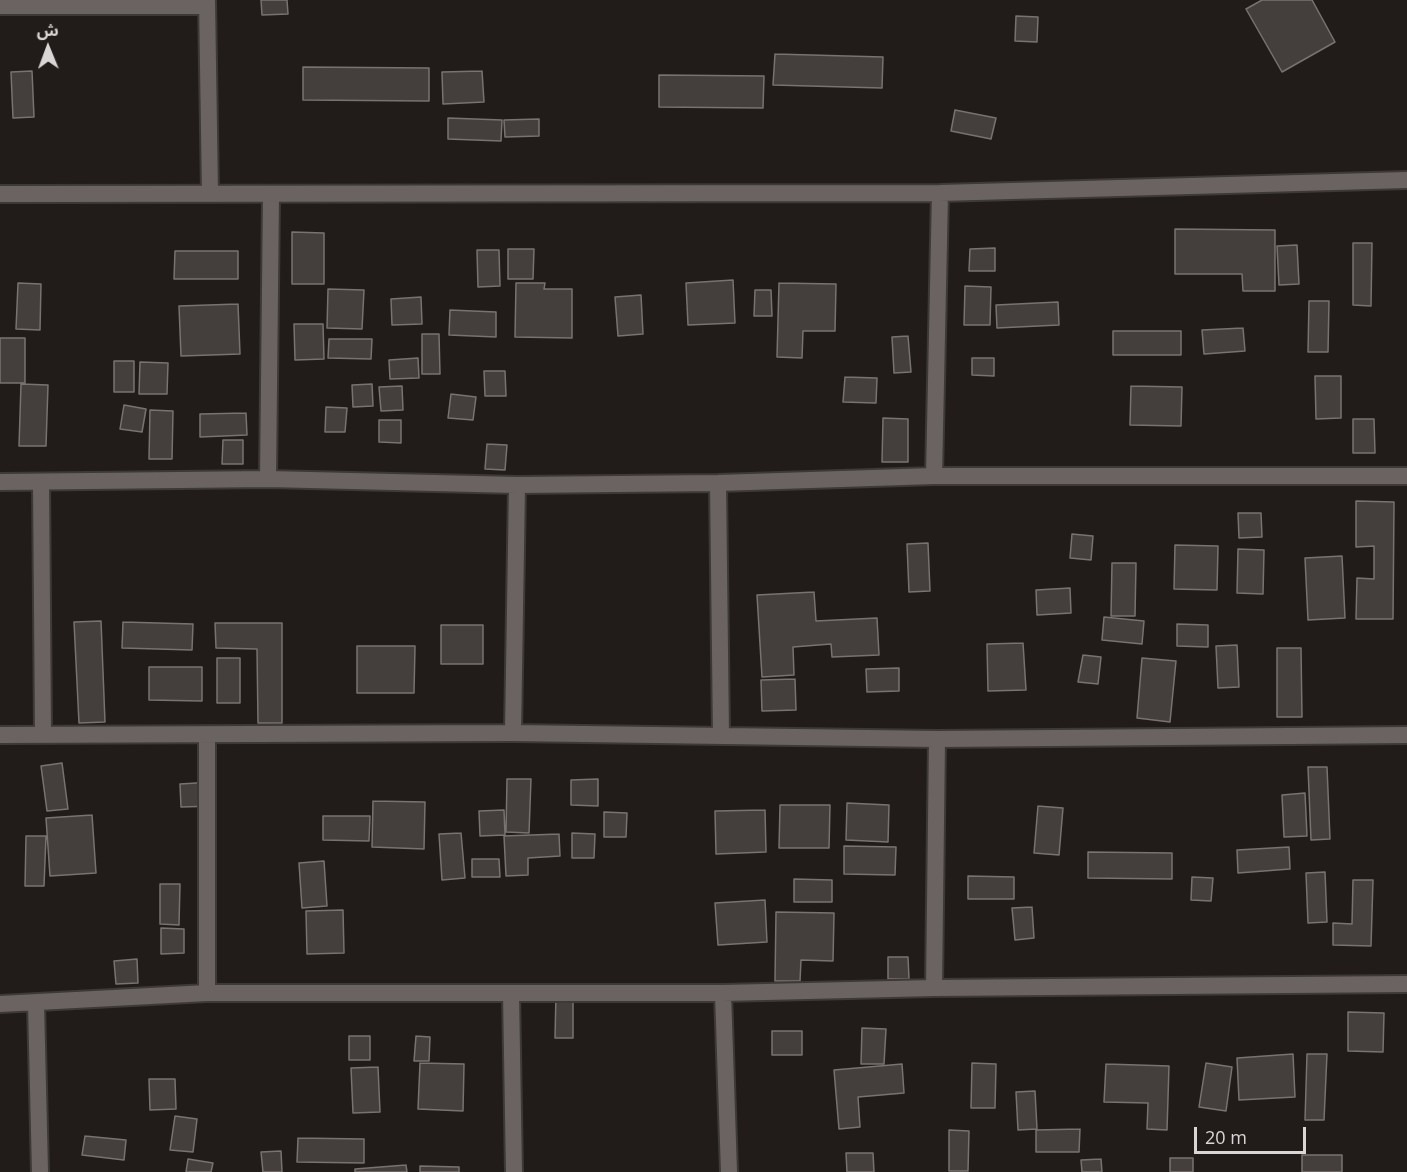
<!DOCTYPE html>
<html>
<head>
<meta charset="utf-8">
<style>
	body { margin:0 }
	#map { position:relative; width:1407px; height:1172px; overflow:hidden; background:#211c1a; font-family:"Open Sans","Noto Sans Arabic",sans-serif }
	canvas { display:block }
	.north { position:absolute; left:18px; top:18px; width:60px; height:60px; -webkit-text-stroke:4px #211c1a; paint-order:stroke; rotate:359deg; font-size:16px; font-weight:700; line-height:24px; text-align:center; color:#dad6d5 }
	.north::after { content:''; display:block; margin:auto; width:21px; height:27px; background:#dad6d5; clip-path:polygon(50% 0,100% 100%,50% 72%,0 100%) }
	.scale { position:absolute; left:1194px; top:1127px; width:112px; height:27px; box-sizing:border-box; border:3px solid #dad6d5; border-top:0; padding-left:8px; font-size:18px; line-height:21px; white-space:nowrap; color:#dad6d5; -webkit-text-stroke:4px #211c1a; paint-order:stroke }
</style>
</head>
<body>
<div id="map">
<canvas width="1407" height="1172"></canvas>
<div class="north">ش</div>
<div class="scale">20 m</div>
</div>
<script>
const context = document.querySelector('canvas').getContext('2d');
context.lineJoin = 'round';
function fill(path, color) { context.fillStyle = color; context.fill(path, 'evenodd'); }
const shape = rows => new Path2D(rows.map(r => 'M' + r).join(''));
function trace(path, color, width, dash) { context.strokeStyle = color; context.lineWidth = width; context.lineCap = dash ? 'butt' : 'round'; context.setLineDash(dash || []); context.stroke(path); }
const building = shape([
	[261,0,287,0,288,14,262,15,261,0],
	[1262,0,1312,0,1335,42,1282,72,1246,9,1262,0],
	[1016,16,1038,17,1037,42,1015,41,1016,16],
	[775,54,883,57,882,88,773,85,775,54],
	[303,67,429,68,429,101,303,100,303,67],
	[32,71,34,117,13,118,11,72,32,71],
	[482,71,484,102,443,104,442,72,482,71],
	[659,75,764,76,763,108,659,107,659,75],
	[955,110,996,118,991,139,951,131,955,110],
	[448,118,502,120,501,141,448,139,448,118],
	[539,119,539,136,505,137,504,120,539,119],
	[1175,229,1275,230,1275,291,1243,291,1242,274,1175,274,1175,229],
	[292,232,324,233,324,284,292,284,292,232],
	[1353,243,1372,243,1371,306,1353,305,1353,243],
	[1297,245,1299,284,1279,285,1277,246,1297,245],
	[995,248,995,271,969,271,970,249,995,248],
	[508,249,534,249,533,279,508,279,508,249],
	[477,250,499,250,500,286,478,287,477,250],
	[175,251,238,251,238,279,174,279,175,251],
	[733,280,735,323,688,325,686,283,733,280],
	[18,283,41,284,40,330,16,329,18,283],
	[516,283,545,283,544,289,572,289,572,338,515,337,516,283],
	[779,283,836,284,835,331,803,331,802,358,777,357,779,283],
	[965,286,991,287,990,325,964,325,965,286],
	[328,289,364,290,362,329,327,328,328,289],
	[755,290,771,290,772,316,754,316,755,290],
	[641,295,643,334,618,336,615,297,641,295],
	[421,297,422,324,392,325,391,299,421,297],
	[1309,301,1329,301,1328,352,1308,352,1309,301],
	[1058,302,1059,325,997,328,996,305,1058,302],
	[238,304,240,354,181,356,179,306,238,304],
	[450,310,496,312,496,337,449,335,450,310],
	[294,324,323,324,324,359,295,360,294,324],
	[1243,328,1245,351,1204,354,1202,330,1243,328],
	[1113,331,1181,331,1181,355,1113,355,1113,331],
	[422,334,439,334,440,374,422,374,422,334],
	[908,336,911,372,894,373,892,337,908,336],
	[0,338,25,338,25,383,0,383,0,338],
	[329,339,372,339,371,359,328,358,329,339],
	[418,358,419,378,390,379,389,360,418,358],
	[972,358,994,358,994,376,972,375,972,358],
	[114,361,134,361,134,392,114,392,114,361],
	[140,362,168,363,167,394,139,394,140,362],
	[484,371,505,371,506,396,485,396,484,371],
	[1315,376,1341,376,1341,418,1316,419,1315,376],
	[845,377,877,378,876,403,843,402,845,377],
	[21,384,48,385,46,446,19,446,21,384],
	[372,384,373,406,353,407,352,385,372,384],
	[402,386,403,410,381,411,379,387,402,386],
	[1131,386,1182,387,1181,426,1130,425,1131,386],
	[451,394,476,397,473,420,448,418,451,394],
	[124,405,146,409,142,432,120,429,124,405],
	[326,407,347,408,345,432,325,432,326,407],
	[150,410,173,411,172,459,149,459,150,410],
	[246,413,247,435,200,437,200,414,246,413],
	[883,418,908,419,908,462,882,462,883,418],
	[1353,419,1374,419,1375,453,1353,453,1353,419],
	[379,420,401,420,401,443,379,442,379,420],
	[223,440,243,440,243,464,222,464,223,440],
	[487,444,507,445,505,470,485,469,487,444],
	[1356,501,1394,502,1393,619,1356,619,1357,578,1374,579,1374,546,1356,547,1356,501],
	[1238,513,1261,513,1262,537,1239,538,1238,513],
	[1072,534,1093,536,1091,560,1070,558,1072,534],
	[928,543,930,591,909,592,907,544,928,543],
	[1175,545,1218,546,1217,590,1174,589,1175,545],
	[1238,549,1264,550,1263,594,1237,593,1238,549],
	[1342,556,1345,618,1308,620,1305,558,1342,556],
	[1112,563,1136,563,1135,616,1111,616,1112,563],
	[1070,588,1071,613,1037,615,1036,590,1070,588],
	[814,592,816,621,877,618,879,655,832,657,831,644,793,647,794,675,762,677,757,595,814,592],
	[1104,617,1144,621,1142,644,1102,640,1104,617],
	[101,621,105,722,79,723,74,622,101,621],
	[123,622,193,624,192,650,122,648,123,622],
	[215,623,282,623,282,723,258,723,257,649,216,648,215,623],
	[1177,624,1208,625,1208,647,1177,646,1177,624],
	[441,625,483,625,483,664,441,664,441,625],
	[1023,643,1026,690,988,691,987,644,1023,643],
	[1237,645,1239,687,1218,688,1216,646,1237,645],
	[357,646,415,646,414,693,357,693,357,646],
	[1277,648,1301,648,1302,717,1277,717,1277,648],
	[1083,655,1101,657,1098,684,1078,682,1083,655],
	[217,658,240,658,240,703,217,703,217,658],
	[1142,658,1176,661,1170,722,1137,718,1142,658],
	[149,667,202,667,202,701,149,700,149,667],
	[899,668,899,691,867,692,866,669,899,668],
	[795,679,796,710,762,711,761,680,795,679],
	[62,763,68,809,47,811,41,766,62,763],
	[1308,767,1327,767,1330,839,1311,840,1308,767],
	[507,779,531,779,529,833,506,832,507,779],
	[598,779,598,806,571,805,571,780,598,779],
	[213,782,214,806,181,807,180,784,213,782],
	[1305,793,1307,836,1284,837,1282,795,1305,793],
	[373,801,425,802,424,849,372,847,373,801],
	[847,803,889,805,888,842,846,840,847,803],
	[780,805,830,805,829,848,779,848,780,805],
	[1038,806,1063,808,1059,855,1034,853,1038,806],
	[504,810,505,835,480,836,479,811,504,810],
	[765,810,766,852,716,854,715,811,765,810],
	[604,812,627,813,626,837,604,837,604,812],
	[92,815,96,873,50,876,46,818,92,815],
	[323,816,370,816,369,841,323,840,323,816],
	[461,833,465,878,442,880,439,834,461,833],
	[572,833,595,834,594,858,572,858,572,833],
	[559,834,560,856,528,858,528,875,506,876,504,836,559,834],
	[26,836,46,836,44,886,25,886,26,836],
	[844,846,896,847,895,875,844,874,844,846],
	[1289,847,1290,869,1238,873,1237,850,1289,847],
	[1088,852,1172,853,1172,879,1088,878,1088,852],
	[472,859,499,859,500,877,472,877,472,859],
	[324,861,327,906,302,908,299,863,324,861],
	[1325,872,1327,922,1308,923,1306,873,1325,872],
	[968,876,1014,877,1014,899,968,899,968,876],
	[1192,877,1213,878,1211,901,1191,900,1192,877],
	[794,879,832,880,832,902,794,902,794,879],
	[1353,880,1373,880,1371,946,1333,945,1333,923,1352,924,1353,880],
	[160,884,180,884,179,925,160,924,160,884],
	[765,900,767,942,718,945,715,903,765,900],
	[1032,907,1034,938,1015,940,1012,908,1032,907],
	[343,910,344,953,307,954,306,911,343,910],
	[776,912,834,913,833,961,801,960,800,981,775,981,776,912],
	[161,928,184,929,184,953,161,954,161,928],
	[888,957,908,957,909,979,888,979,888,957],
	[137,959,138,983,116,984,114,961,137,959],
	[556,994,573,995,573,1038,555,1038,556,994],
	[1348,1012,1384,1013,1383,1052,1348,1051,1348,1012],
	[862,1028,886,1029,884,1064,861,1064,862,1028],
	[772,1031,802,1031,802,1055,772,1055,772,1031],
	[349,1036,370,1036,370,1060,349,1060,349,1036],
	[416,1036,430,1037,429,1061,414,1061,416,1036],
	[1293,1054,1295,1097,1239,1100,1237,1058,1293,1054],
	[1307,1054,1327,1054,1324,1120,1305,1120,1307,1054],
	[420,1063,464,1064,463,1111,418,1109,420,1063],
	[972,1063,996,1064,995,1108,971,1108,972,1063],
	[1206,1063,1232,1067,1226,1111,1199,1107,1206,1063],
	[902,1064,904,1093,858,1097,860,1127,839,1129,834,1070,902,1064],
	[1106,1064,1169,1066,1167,1130,1147,1129,1148,1103,1104,1102,1106,1064],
	[378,1067,380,1112,353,1113,351,1068,378,1067],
	[149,1079,175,1079,176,1109,150,1110,149,1079],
	[1035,1091,1037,1129,1018,1130,1016,1092,1035,1091],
	[175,1116,197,1119,193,1152,170,1150,175,1116],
	[1080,1129,1079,1152,1036,1152,1036,1130,1080,1129],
	[949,1130,969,1131,968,1171,949,1171,949,1130],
	[85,1136,126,1140,124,1160,82,1155,85,1136],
	[298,1138,364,1139,364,1163,297,1162,298,1138],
	[281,1151,282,1172,263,1172,261,1152,281,1151],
	[846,1153,873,1153,874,1172,847,1172,846,1153],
	[1302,1155,1342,1155,1342,1172,1302,1172,1302,1155],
	[1170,1158,1193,1158,1193,1172,1170,1172,1170,1158],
	[188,1159,213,1163,211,1172,186,1172,188,1159],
	[1101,1159,1102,1172,1082,1172,1081,1160,1101,1159],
	[406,1165,407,1172,355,1172,355,1169,406,1165],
	[420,1166,459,1167,459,1172,420,1172,420,1166]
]);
fill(building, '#443e3c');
trace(building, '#797370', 1.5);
const minor = shape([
	[207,0,210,194],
	[0,6,207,6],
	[0,194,940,193,1407,180],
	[934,476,940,193],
	[268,479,271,195],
	[0,482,268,479,517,485,718,483,934,476,1407,476],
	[41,482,43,734],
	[718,483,721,736],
	[513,733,517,485],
	[0,735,513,733,937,739,1407,735],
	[207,735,207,993],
	[934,988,937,739],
	[511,993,514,1172],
	[723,993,729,1172],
	[36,1003,40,1172],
	[0,1004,207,993,723,993,934,988,1407,984]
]);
trace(minor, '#3d3937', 20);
trace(minor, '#6a6361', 16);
</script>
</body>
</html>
